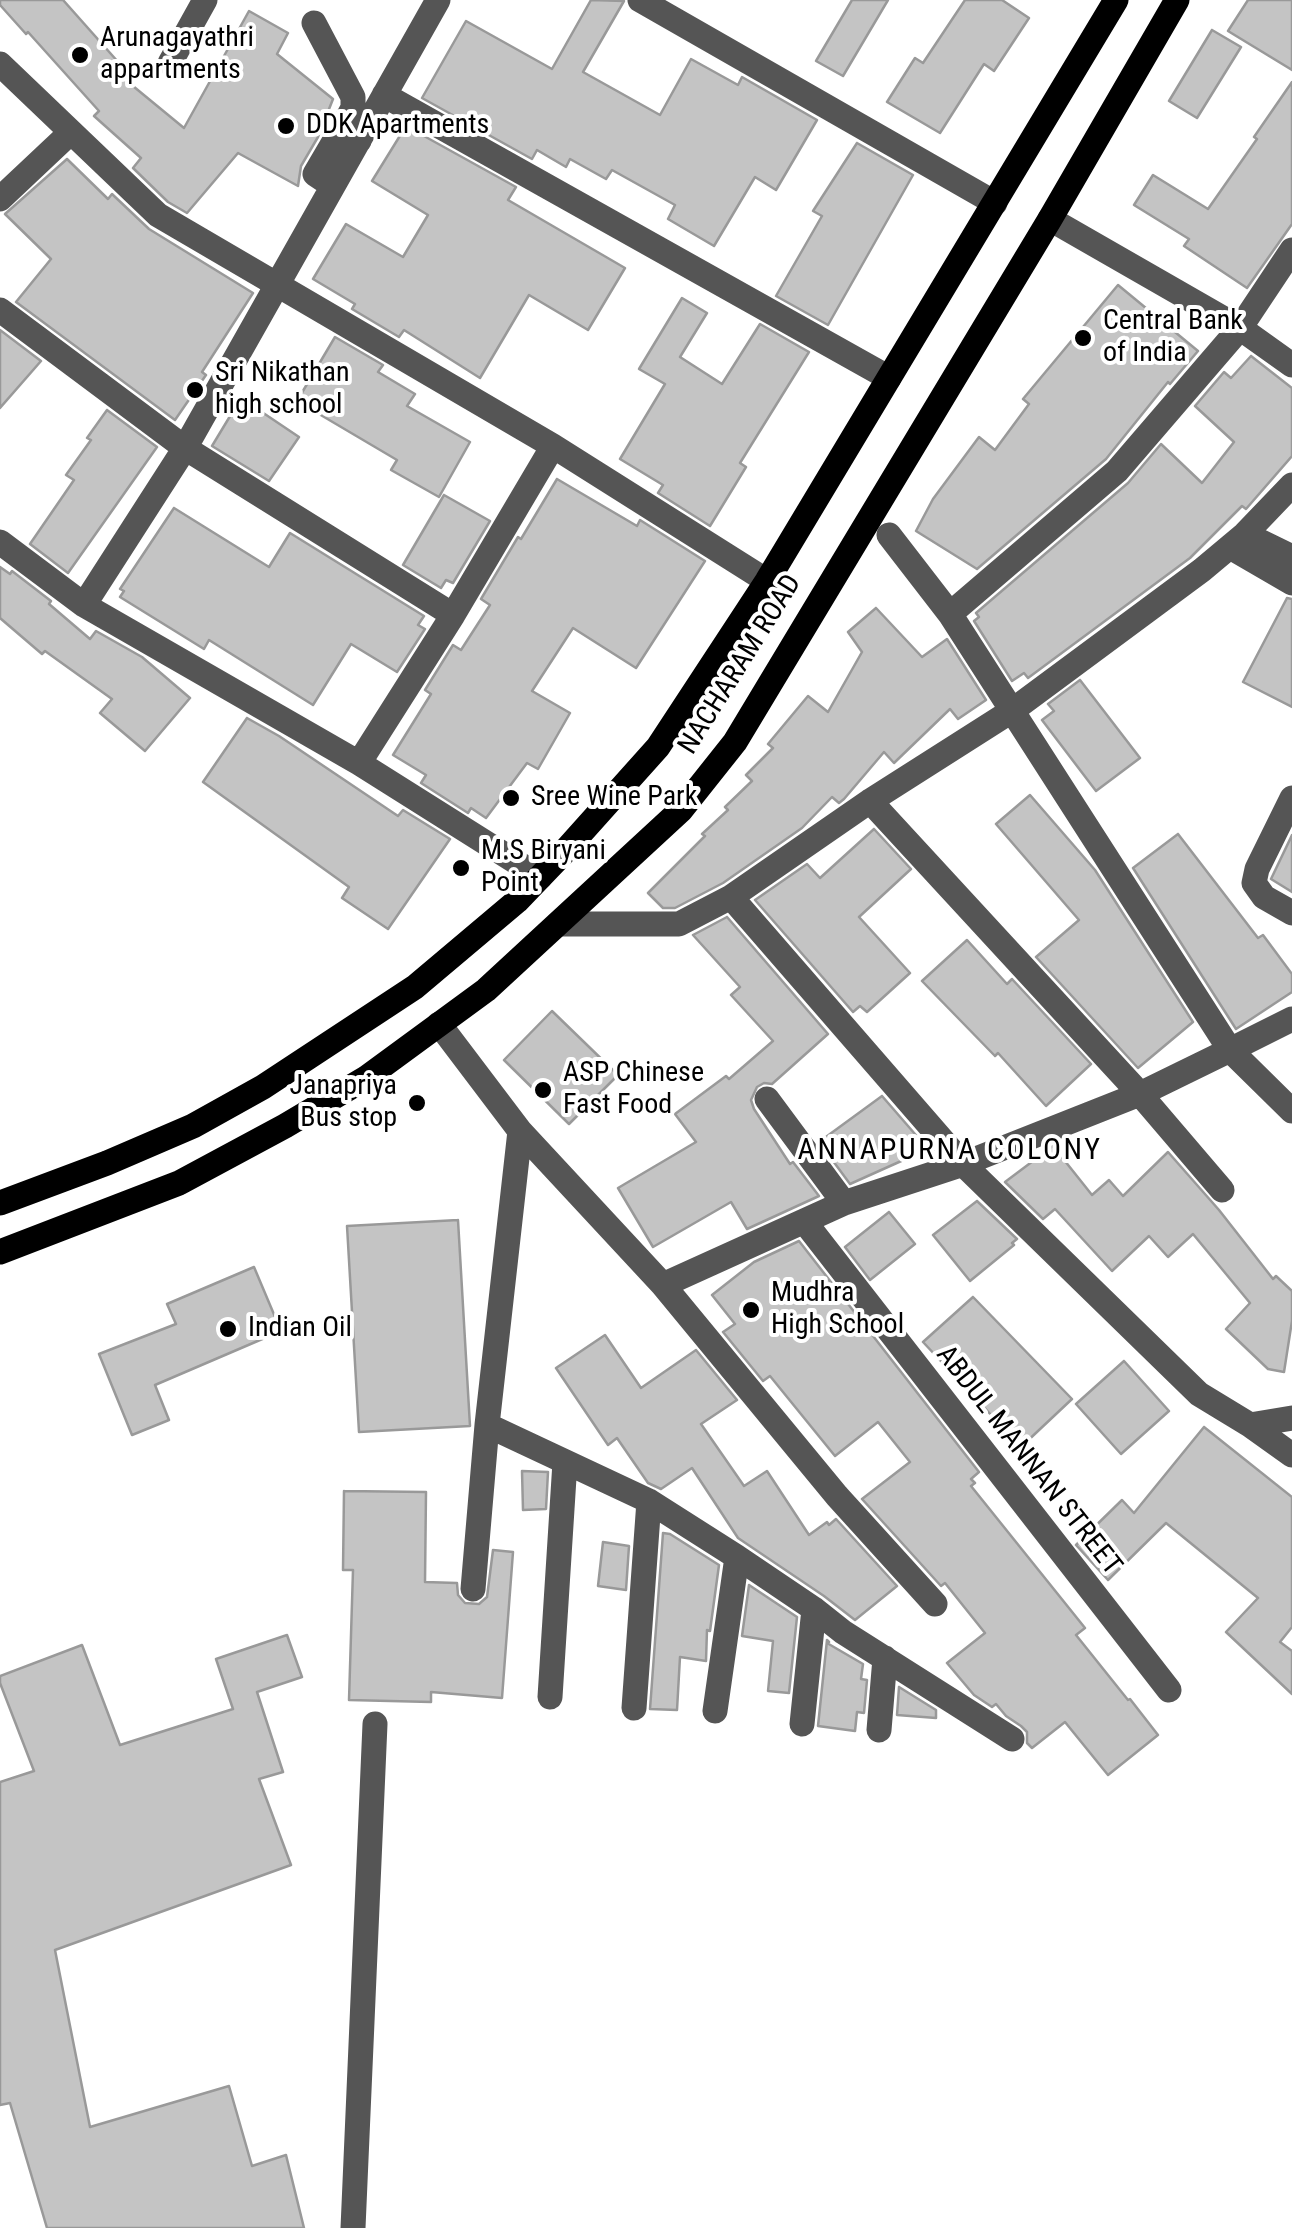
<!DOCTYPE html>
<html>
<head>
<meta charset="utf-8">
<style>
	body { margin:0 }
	canvas { display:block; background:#fff }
</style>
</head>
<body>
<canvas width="1292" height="2228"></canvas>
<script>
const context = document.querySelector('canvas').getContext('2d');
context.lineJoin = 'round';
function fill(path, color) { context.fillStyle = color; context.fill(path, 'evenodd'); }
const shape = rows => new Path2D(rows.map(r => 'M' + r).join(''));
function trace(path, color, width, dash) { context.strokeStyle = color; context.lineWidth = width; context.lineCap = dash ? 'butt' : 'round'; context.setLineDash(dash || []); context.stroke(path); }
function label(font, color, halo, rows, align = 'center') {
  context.font = font + ' "Roboto Condensed",sans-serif'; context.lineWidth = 8; context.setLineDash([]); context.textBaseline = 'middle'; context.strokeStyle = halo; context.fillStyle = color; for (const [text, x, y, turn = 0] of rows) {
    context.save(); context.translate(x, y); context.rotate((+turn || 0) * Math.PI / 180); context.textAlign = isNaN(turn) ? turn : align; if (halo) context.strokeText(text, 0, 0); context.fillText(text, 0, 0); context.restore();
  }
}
const building = shape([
	[0,0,63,0,127,72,122,77,184,128,249,11,288,33,277,54,333,99,318,137,301,166,298,186,238,153,187,213,168,202,133,168,141,158,94,116,99,111,28,32,26,34,0,5,0,0],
	[591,0,624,1,583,72,660,115,691,59,738,85,742,77,817,120,776,190,755,177,714,246,668,219,675,205,612,170,606,179,570,159,566,167,537,150,532,159,422,98,466,21,552,69,591,0],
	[852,0,888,0,843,76,816,61,852,0],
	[965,0,1002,0,1029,18,994,71,984,64,940,133,887,102,915,58,923,63,965,0],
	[1248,0,1292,0,1292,70,1228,31,1248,0],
	[1212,30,1241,47,1197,118,1169,101,1212,30],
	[1292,82,1292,224,1247,288,1184,246,1189,239,1134,205,1153,175,1208,209,1257,139,1254,137,1292,82],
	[406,126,516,187,508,200,625,268,588,330,529,295,480,378,404,330,399,337,352,309,355,304,313,279,346,224,403,257,428,215,372,181,406,126],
	[857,143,913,175,828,325,776,296,822,216,813,211,857,143],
	[67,159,108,199,112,194,149,229,253,293,202,372,206,375,175,420,16,302,51,259,5,214,67,159],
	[1118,285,1198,351,1170,384,1168,382,1106,459,977,569,916,531,933,499,979,437,995,450,1029,404,1023,399,1118,285],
	[682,298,707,313,680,357,722,384,760,324,809,352,740,463,746,467,710,526,658,493,663,485,620,459,665,384,639,369,682,298],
	[0,330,41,361,0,408,0,330],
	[335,337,383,365,378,372,415,394,407,406,470,442,439,497,391,470,397,460,297,401,335,337],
	[1251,356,1292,388,1292,456,1246,509,1242,506,1190,558,1028,678,1024,673,1012,681,974,621,979,617,976,613,1128,483,1161,444,1202,483,1234,442,1195,406,1224,372,1231,378,1251,356],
	[241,398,299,437,269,481,212,446,241,398],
	[107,410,157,447,68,573,30,544,74,480,66,475,91,440,87,438,107,410],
	[557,479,637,526,640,520,705,561,636,668,573,628,532,691,570,713,538,769,527,763,486,818,471,808,468,813,421,783,426,775,393,755,431,694,425,690,453,645,461,650,490,605,481,599,518,537,521,539,557,479],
	[444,495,490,521,453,583,446,580,441,588,403,565,444,495],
	[174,508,269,567,290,533,424,616,418,625,425,629,397,672,351,644,313,705,209,640,204,649,120,597,124,591,120,589,174,508],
	[0,567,10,574,12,571,51,601,49,604,90,639,96,631,142,657,190,698,145,751,100,713,112,699,45,651,42,654,0,618,0,567],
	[1287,598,1292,599,1292,707,1243,682,1287,598],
	[876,608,922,657,947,639,986,700,958,719,950,709,894,763,884,752,844,799,839,803,832,797,802,828,723,883,675,908,663,908,648,893,705,836,702,834,728,810,725,807,752,781,746,775,773,748,768,744,808,696,828,712,862,652,848,632,876,608],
	[1080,680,1140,758,1096,791,1042,720,1054,711,1048,704,1080,680],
	[247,718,279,736,398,816,403,810,450,839,388,929,342,898,349,887,203,782,247,718],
	[1030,795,1095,870,1193,1022,1138,1068,1036,957,1079,920,996,824,1030,795],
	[874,829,911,869,859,917,910,973,867,1012,860,1006,853,1012,755,900,807,864,820,878,874,829],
	[1178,834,1258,938,1263,935,1292,974,1292,992,1236,1029,1133,868,1178,834],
	[1292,835,1292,892,1271,879,1292,835],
	[727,917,828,1034,772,1084,764,1083,757,1087,751,1100,754,1109,790,1164,793,1162,819,1196,747,1229,731,1202,653,1247,618,1188,696,1142,675,1114,726,1076,729,1079,773,1041,731,995,740,987,693,935,727,917],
	[967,940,1007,984,1012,979,1091,1064,1046,1106,998,1053,995,1056,922,981,967,940],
	[552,1011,618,1075,569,1124,504,1060,552,1011],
	[882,1096,928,1149,850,1184,819,1142,882,1096],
	[1053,1146,1092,1195,1109,1180,1123,1196,1168,1152,1219,1210,1273,1279,1276,1276,1292,1291,1292,1321,1284,1372,1268,1369,1226,1329,1250,1303,1193,1234,1168,1257,1149,1236,1112,1271,1055,1209,1043,1219,1005,1182,1053,1146],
	[977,1201,1017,1239,1012,1243,1014,1245,970,1281,933,1235,977,1201],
	[889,1212,915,1244,870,1280,845,1247,889,1212],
	[458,1220,470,1426,359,1432,347,1226,458,1220],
	[799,1241,979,1472,971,1479,975,1483,971,1486,1085,1628,1076,1635,1128,1700,1130,1699,1158,1735,1108,1775,1065,1722,1032,1748,1027,1743,1027,1732,1021,1726,1006,1716,996,1704,992,1707,974,1695,947,1663,985,1633,945,1583,941,1586,862,1499,910,1462,878,1422,835,1456,770,1376,763,1381,723,1332,735,1324,712,1295,754,1262,799,1241],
	[254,1267,281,1331,155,1385,169,1420,132,1435,99,1354,176,1324,167,1304,254,1267],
	[973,1297,1072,1399,1021,1447,923,1342,973,1297],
	[605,1335,641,1388,696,1350,737,1400,701,1424,744,1486,767,1471,809,1535,827,1522,829,1525,836,1519,897,1586,855,1620,824,1596,738,1538,692,1468,661,1489,648,1483,617,1438,608,1445,556,1368,605,1335],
	[1124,1361,1169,1411,1121,1454,1076,1404,1124,1361],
	[1204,1427,1292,1497,1292,1627,1280,1642,1292,1651,1292,1694,1226,1632,1258,1598,1166,1523,1108,1580,1076,1545,1122,1500,1134,1513,1204,1427],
	[522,1471,548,1472,546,1509,523,1510,522,1471],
	[344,1491,426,1492,425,1582,457,1583,458,1595,465,1603,479,1604,487,1597,493,1550,513,1552,502,1698,431,1692,431,1702,349,1700,353,1570,343,1570,344,1491],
	[663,1533,670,1534,719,1565,710,1631,707,1630,706,1661,680,1657,677,1710,650,1709,663,1533],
	[603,1542,629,1546,626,1590,598,1586,603,1542],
	[749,1585,797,1617,789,1693,768,1691,773,1641,742,1636,749,1585],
	[287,1635,302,1677,257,1692,283,1772,259,1779,291,1865,55,1950,90,2127,229,2086,252,2166,286,2155,304,2228,47,2228,10,2103,0,2105,0,1782,34,1771,0,1683,0,1676,82,1645,120,1745,233,1709,216,1659,287,1635],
	[827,1640,829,1642,827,1643,863,1664,861,1679,867,1680,864,1713,857,1712,855,1731,818,1726,827,1640],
	[899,1687,936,1710,936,1718,897,1715,899,1687]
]);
fill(building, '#c4c4c4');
trace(building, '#999', 2.5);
trace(shape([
	[640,0,995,203],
	[314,23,353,97,353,108,342,128,359,141],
	[170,63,205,0],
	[0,64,158,215,553,446,767,581],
	[384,95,889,378],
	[333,186,315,174,342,128],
	[0,199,70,133],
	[1050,219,1240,328,1292,365],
	[0,310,185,448,453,615],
	[1245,534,1292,557],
	[889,535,950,614,1230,1050,1292,1019],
	[0,542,84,605,359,763,540,877],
	[1230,547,1292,583],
	[84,605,185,448,438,0],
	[950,614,1117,471,1240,328,1292,250],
	[359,763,453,615,553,446],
	[1292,798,1257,869,1254,883,1264,897,1292,913],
	[870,801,1140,1094,1222,1190],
	[731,897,963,1164,1199,1394,1250,1425,1292,1418],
	[558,924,679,924,731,897,870,801,1013,710,1202,570,1245,534,1292,485],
	[439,1024,520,1131,663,1285,837,1496,935,1604],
	[767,1099,844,1203],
	[804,1221,1169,1690],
	[663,1285,844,1203,963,1164,1140,1094,1230,1050,1292,1111],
	[487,1425,649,1501,737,1557,814,1609,843,1632,1012,1739],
	[1250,1425,1292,1455],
	[473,1589,487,1425,520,1131],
	[550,1697,565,1462],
	[634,1708,649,1501],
	[715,1711,737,1557],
	[802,1724,814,1609],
	[879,1730,885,1658],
	[353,2228,375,1724]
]), '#555', 25);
trace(shape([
	[0,1203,107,1163,193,1126,263,1087,415,987,517,901,564,852,658,747,767,581,1116,0],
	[0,1252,179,1183,285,1126,366,1078,486,990,681,810,735,742,1050,219,1177,0]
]), '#000', 25);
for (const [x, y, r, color] of [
	[80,55,10,"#000"],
	[286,126,10,"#000"],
	[1083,338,10,"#000"],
	[195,390,10,"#000"],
	[511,798,10,"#000"],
	[461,868,10,"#000"],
	[543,1090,10,"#000"],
	[417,1103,10,"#000"],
	[751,1310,10,"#000"],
	[228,1329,10,"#000"]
]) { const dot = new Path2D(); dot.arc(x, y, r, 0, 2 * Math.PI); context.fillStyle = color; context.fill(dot); trace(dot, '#fff', 4); }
label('28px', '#000', '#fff', [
	["Arunagayathri",100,39],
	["appartments",100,71],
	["DDK Apartments",306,126],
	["Central Bank",1103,322],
	["of India",1103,354],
	["Sri Nikathan",215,374],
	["high school",215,406],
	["Sree Wine Park",531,798],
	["M.S Biryani",481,852],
	["Point",481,884],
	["ASP Chinese",563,1074],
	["Fast Food",563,1106],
	["Janapriya",397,1087,"right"],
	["Bus stop",397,1119,"right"],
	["Mudhra",771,1294],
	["High School",771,1326],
	["Indian Oil",248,1329]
], 'left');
label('28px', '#000', '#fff', [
	["NACHARAM ROAD",741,665,-58],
	["ABDUL MANNAN STREET",1028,1461,52]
]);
context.letterSpacing = '2.5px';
label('30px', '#000', '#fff', [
	["ANNAPURNA COLONY",950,1151]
]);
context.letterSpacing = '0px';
</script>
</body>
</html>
